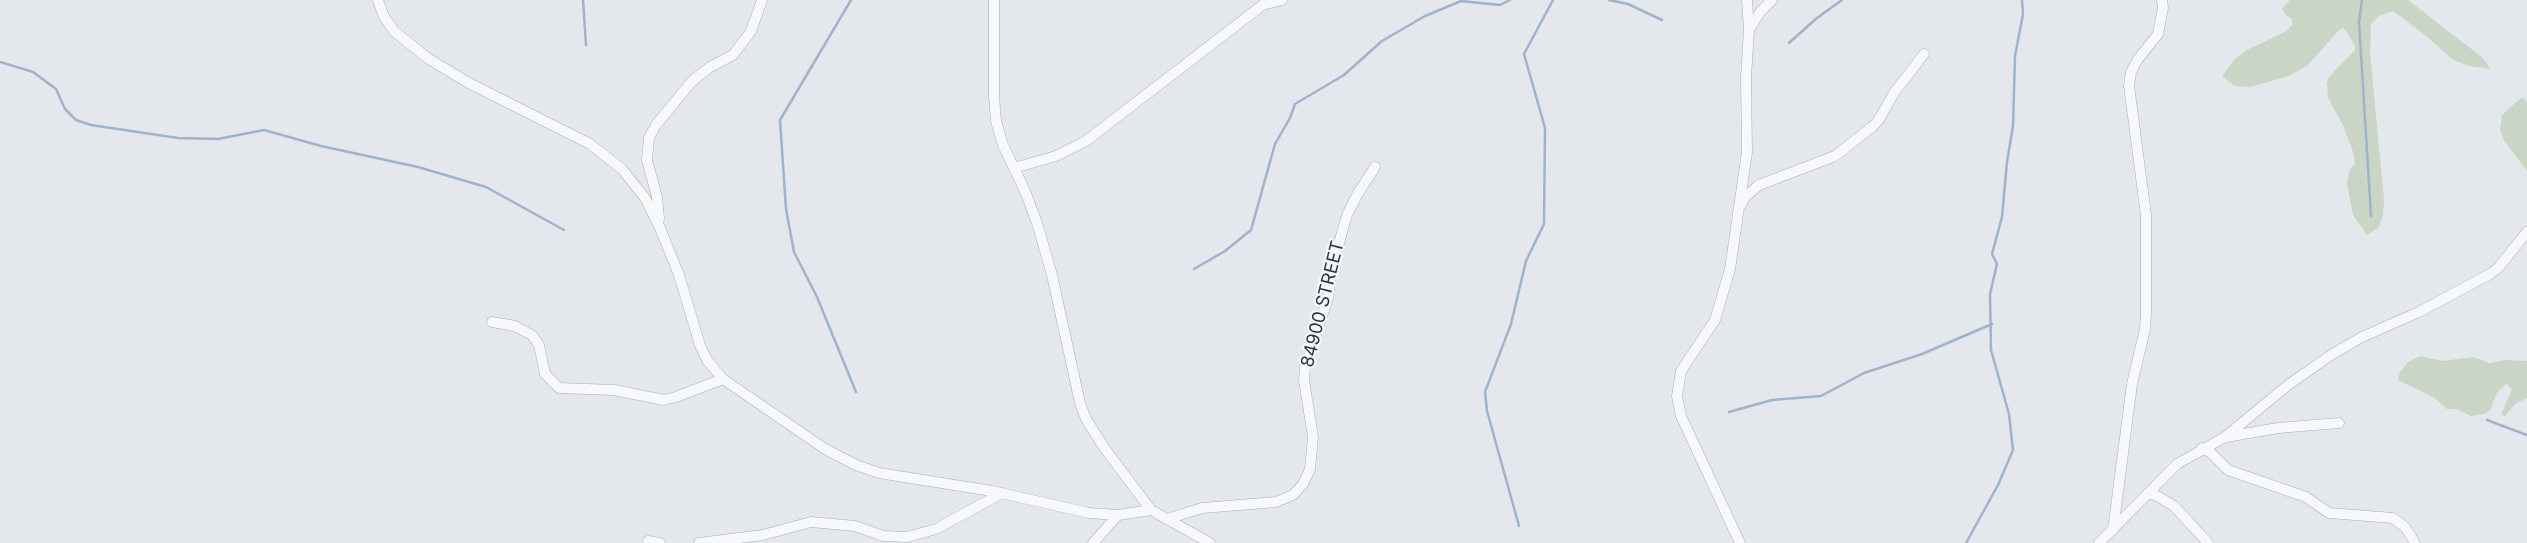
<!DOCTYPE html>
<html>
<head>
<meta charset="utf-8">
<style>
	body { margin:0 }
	canvas { display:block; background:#e4e7ec }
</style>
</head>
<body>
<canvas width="2527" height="543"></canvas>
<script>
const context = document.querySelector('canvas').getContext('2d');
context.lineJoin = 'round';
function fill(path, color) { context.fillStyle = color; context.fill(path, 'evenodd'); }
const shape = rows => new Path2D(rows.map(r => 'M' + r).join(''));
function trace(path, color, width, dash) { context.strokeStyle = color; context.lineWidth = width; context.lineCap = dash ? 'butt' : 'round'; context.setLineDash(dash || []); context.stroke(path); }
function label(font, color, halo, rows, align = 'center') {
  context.font = font + ' Inter,sans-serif'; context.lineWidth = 4.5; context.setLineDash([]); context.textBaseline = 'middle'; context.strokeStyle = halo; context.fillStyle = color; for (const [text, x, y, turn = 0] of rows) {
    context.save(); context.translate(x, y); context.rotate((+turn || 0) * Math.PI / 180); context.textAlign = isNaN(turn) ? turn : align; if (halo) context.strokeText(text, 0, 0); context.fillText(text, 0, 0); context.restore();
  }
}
fill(shape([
	[2290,0,2408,0,2483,58,2491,69,2469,66,2452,59,2425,35,2393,11,2379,16,2371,24,2370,52,2384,200,2383,216,2379,227,2367,235,2353,215,2347,184,2349,172,2355,163,2353,152,2343,125,2328,98,2327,83,2329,77,2355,50,2355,46,2346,31,2343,28,2339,30,2308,65,2289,76,2250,87,2235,86,2224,78,2223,75,2235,59,2247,50,2286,31,2292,25,2292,19,2286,15,2282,9],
	[2522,97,2527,102,2527,171,2503,139,2500,130,2502,115],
	[2420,356,2443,361,2473,357,2489,363,2507,360,2527,361,2527,398,2515,404,2505,416,2501,415,2512,389,2506,384,2497,393,2490,410,2485,414,2471,416,2457,409,2447,409,2435,398,2398,380,2400,372,2408,362]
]), '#c9d6c5');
trace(shape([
	[583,0,586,45],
	[851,0,780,120,786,209,794,252,817,297,856,392],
	[1609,0,1628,4,1662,20],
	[2362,0,2359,22,2371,216],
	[1789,43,1817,18,1842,0],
	[0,62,33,72,56,89,65,109,76,120,91,125,178,138,218,139,264,130,321,146,418,167,486,187,564,230],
	[1194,269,1225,251,1251,230,1275,144,1290,118,1295,104,1344,75,1382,41,1425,16,1461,1,1500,5,1510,0],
	[1729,412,1772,400,1821,396,1864,373,1922,354,1992,324],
	[2487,420,2527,435],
	[1519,526,1487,411,1485,392,1511,324,1526,261,1544,224,1545,128,1524,54,1553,0],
	[1966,543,1998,485,2013,450,2009,414,1991,350,1990,294,1997,264,1992,254,2002,217,2007,162,2013,126,2015,56,2023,14,2022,0]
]), '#9fb4cc', 2.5);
const minor = shape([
	[378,0,384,17,395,32,429,59,467,82,590,144,622,169,645,198,660,228,679,275,700,345,707,360,723,379,825,449,856,465,879,473,992,491,1089,513,1118,515,1151,510],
	[994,0,994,96,996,121,1003,145,1025,191,1037,223,1052,275,1080,403,1086,419,1105,449,1151,510,1210,543],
	[1266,4,1282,0],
	[1749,30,1760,12,1772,0],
	[1014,168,1056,156,1086,141,1269,0],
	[1741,205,1745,197,1759,185,1835,156,1872,127,1878,121,1894,93,1924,54],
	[659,219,657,197,647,160,649,138,656,125,692,81,710,67,733,55,751,31,762,0],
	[492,322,515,326,533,336,539,345,545,374,559,388,614,390,664,400,676,397,723,379],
	[2226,437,2278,428,2339,423],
	[2202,448,2211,453,2228,470,2306,497,2329,513,2393,518,2406,528,2415,543],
	[2148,493,2157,496,2174,506,2208,543],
	[1167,519,1202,508,1276,502,1293,495,1303,484,1310,469,1313,437,1304,380,1305,367,1328,298,1331,271,1347,215,1357,195,1375,167],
	[2113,530,2132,384,2145,329,2146,314,2146,215,2129,86,2131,72,2138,59,2158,34,2163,8,2162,0],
	[648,541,660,543],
	[699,543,763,535,811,522,855,526,883,536,907,537,936,529,1002,493],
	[1093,543,1118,515],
	[1740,543,1681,416,1677,396,1681,371,1715,320,1730,269,1747,152,1746,77,1749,30,1747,0],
	[2099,543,2177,464,2225,437,2288,385,2331,355,2362,337,2419,312,2490,274,2498,268,2527,232]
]);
trace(minor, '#a9aeb7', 11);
trace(minor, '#f7f8fa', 10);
label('18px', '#2b3445', '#f4f6f9', [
	["84900 STREET",1323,304,-76]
]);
</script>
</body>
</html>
